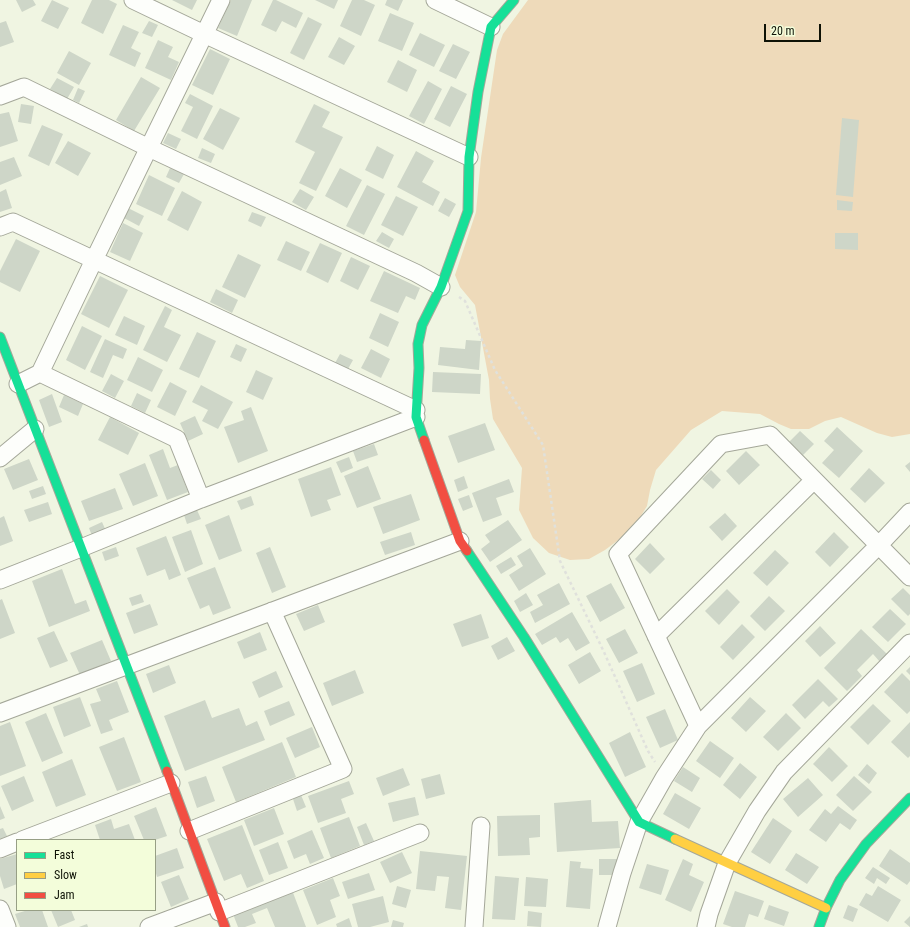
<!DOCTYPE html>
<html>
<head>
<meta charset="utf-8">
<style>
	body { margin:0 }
	#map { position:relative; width:910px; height:927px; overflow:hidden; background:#f0f5e2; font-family:"Roboto Condensed",sans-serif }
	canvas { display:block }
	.legend { position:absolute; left:16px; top:839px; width:140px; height:72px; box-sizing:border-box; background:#f3fdda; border:1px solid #979f85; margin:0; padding:5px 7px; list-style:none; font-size:12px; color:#0e1206 }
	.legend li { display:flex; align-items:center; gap:8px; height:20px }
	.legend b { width:20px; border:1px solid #979f85 }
	.scale { position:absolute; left:764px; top:24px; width:57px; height:18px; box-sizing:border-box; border:2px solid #0e1206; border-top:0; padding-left:5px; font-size:12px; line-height:14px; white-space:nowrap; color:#0e1206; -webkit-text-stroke:3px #f3fdda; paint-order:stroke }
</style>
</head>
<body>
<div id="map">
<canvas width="910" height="927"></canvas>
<ul class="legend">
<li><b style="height:5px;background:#16e098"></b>Fast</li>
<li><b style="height:5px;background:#ffcf43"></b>Slow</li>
<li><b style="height:5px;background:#f24e42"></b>Jam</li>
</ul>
<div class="scale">20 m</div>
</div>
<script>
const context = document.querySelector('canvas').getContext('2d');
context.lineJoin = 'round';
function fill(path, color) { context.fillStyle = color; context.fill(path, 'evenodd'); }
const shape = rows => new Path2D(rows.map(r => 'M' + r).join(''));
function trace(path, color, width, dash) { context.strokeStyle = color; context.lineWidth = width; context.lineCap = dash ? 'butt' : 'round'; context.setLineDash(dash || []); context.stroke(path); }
fill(shape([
	[528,0,910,0,910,434,892,437,877,433,841,417,825,421,809,429,791,429,779,424,760,414,722,411,691,430,656,470,650,490,647,506,639,519,621,538,605,550,589,559,570,560,549,553,533,538,519,510,522,468,493,419,490,399,489,380,475,305,460,287,455,275,476,212,481,158,497,50,503,34]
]), '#eedaba');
fill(shape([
	[16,0,33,0,36,5,22,12],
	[52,0,69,8,58,29,41,21],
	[92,0,109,0,117,4,103,34,81,23],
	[172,0,197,0,192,10],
	[231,0,252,0,237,36,218,28],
	[273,0,276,0,303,13,296,28,282,21,276,32,261,25],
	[315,0,338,0,334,9],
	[352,0,364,0,375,5,361,36,340,26],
	[387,0,403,0,398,11,385,5],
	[390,13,414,23,402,51,378,41],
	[308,17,322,24,304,60,290,53],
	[6,21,14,42,0,47,0,23],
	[149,21,158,25,152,37,142,33],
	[123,25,139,32,131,48,141,53,135,67,109,55],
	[420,33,445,45,434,67,409,55],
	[339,37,355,46,344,65,328,57],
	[158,40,173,47,168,57,179,62,171,80,145,68],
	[453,44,470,52,456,79,439,71],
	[210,49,230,59,213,95,192,85],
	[69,51,91,63,79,85,57,73],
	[398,60,417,70,407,92,387,82],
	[141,77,160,88,134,131,116,120],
	[57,78,74,87,67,99,50,89],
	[428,81,442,89,424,124,409,116],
	[451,86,467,94,450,127,434,119],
	[78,88,85,91,79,103,73,100],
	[190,94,213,106,197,139,181,131,193,107,185,103],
	[21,104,34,106,31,124,18,122],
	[314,104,330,112,322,127,343,137,316,191,299,183,315,152,295,142],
	[220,108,240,118,223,150,203,139],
	[9,112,18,141,0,147,0,114],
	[842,118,859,120,853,197,836,195],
	[42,125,63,134,49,166,28,156],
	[168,133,181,139,176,149,163,143],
	[68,141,91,153,78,176,55,163],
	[377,146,394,155,383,179,365,170],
	[202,148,215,154,211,163,198,158],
	[416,151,434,161,422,182,440,192,433,206,397,187],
	[14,157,22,176,0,185,0,162],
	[170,168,184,174,179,183,166,177],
	[340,168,362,180,347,208,325,196],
	[149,175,175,188,162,216,136,204],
	[367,185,385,194,364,235,346,226],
	[6,189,12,208,0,212,0,192],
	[300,189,314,197,306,210,292,202],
	[182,191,202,202,188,231,167,220],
	[396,196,418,207,403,236,381,225],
	[445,198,456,204,449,217,438,211],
	[837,200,853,202,852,211,837,210],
	[128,208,144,216,139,226,124,218],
	[252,212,266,217,261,227,248,221],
	[123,223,143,233,130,261,110,252],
	[382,232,394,239,389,248,376,241],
	[835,233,858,233,858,250,835,249],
	[16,239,40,251,20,292,0,282,0,271],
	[286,241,310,252,301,271,277,260],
	[320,243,342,253,328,283,306,272],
	[238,254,261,265,245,298,222,287],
	[351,257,370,266,358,290,340,281],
	[384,271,420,288,415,300,406,296,398,313,370,301],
	[100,276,128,290,109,328,81,314],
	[216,289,238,300,232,313,210,302],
	[165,306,172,310,164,327,181,335,167,362,143,350],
	[380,313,399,322,388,347,369,338],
	[124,316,145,326,137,345,115,335],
	[82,326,102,336,85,370,66,360],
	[197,332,216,341,199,378,179,369],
	[105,339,127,349,123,359,113,355,103,378,90,372],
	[466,340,481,341,479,370,438,365,440,347,465,349],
	[236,344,247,349,241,362,230,357],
	[371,349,390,359,381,378,361,368],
	[340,354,353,360,348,369,335,363],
	[138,357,163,370,152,392,127,380],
	[256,370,273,378,263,400,246,392],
	[433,372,481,374,480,394,432,392],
	[111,374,124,381,115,398,102,391],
	[170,382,187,391,175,416,157,407],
	[201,385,233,402,218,429,202,421,208,410,192,402],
	[137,393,151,400,145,413,131,406],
	[52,394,62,422,49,427,39,400],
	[64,395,83,404,78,416,59,407],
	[251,407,268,451,238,463,224,427,244,420,241,411],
	[195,416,203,434,188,441,180,423],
	[110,417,139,433,128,455,98,440],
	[485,423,495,450,458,463,448,436],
	[837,427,863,451,839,478,822,463,834,450,824,441],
	[800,431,814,444,803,455,789,442],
	[374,444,378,455,357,462,353,451],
	[163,449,170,468,178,465,188,492,167,500,149,455],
	[746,451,760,465,739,485,726,471],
	[349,457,353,468,341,473,336,462],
	[29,459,38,480,13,490,4,469],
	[910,462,910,472,905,466],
	[145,463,158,496,133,506,119,474],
	[368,466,381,499,357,508,344,476],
	[331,467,341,495,327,500,331,510,311,517,298,479],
	[869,468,885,483,865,503,850,489],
	[711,470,721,480,713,489,702,479],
	[464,476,468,488,458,492,454,480],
	[509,479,514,492,496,498,502,515,483,522,472,493],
	[43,486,46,494,32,499,29,491],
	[115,488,123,509,89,521,81,501],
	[411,494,420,520,383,534,373,507],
	[469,495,473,507,463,511,458,499],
	[251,496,254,505,241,510,237,501],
	[48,502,52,514,29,522,24,510],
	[197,510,201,519,187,524,184,515],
	[725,513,737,526,722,541,709,527],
	[229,515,242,551,219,560,205,525],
	[4,516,13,541,0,546,0,518],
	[508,520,522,540,490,562,481,549,490,542,485,535],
	[102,522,106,531,92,536,89,528],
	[191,530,203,564,185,572,172,537],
	[411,532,415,545,385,555,380,542],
	[834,532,849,547,830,567,815,552],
	[166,536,181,575,169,580,165,569,147,576,136,548],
	[650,543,665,559,650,574,635,559],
	[116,547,119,556,105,561,102,552],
	[270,547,286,587,272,593,256,553],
	[530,548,546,574,519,591,509,575,523,566,517,556],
	[775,550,789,563,767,586,753,573],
	[511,557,516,565,501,574,496,566],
	[215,567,231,608,213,615,209,605,200,609,187,578],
	[62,569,75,604,86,600,90,611,49,627,32,581],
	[559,583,570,604,535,623,530,612,543,605,537,595],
	[611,583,625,608,600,622,586,596],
	[903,588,910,595,910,614,908,616,891,599],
	[727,589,740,602,719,625,705,611],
	[526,593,533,605,520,612,514,601],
	[141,594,144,602,132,606,129,598],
	[769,596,785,611,765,631,750,616],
	[2,599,15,633,0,639,0,600],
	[150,604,158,625,134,634,126,613],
	[318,605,325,622,304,631,296,614],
	[890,609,906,624,888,642,872,627],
	[572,612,590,643,576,651,568,638,560,643,556,637,542,645,535,634],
	[481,614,489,638,462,647,453,624],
	[742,624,755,637,733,660,720,647],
	[820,626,836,643,820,657,805,641],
	[625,629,638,653,619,663,606,639],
	[861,629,887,654,880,662,873,654,857,670,862,676,847,691,824,668],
	[54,631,68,661,50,668,37,638],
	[260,632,267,650,244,659,237,642],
	[507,637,515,651,498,660,491,646],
	[102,640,111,661,80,675,70,653],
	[590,652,601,671,579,684,568,665],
	[642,663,655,694,637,702,623,671],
	[169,665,176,683,153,693,146,674],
	[910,667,910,675,906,671],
	[355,670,364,693,332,706,323,683],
	[276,671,283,687,259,698,252,682],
	[902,673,910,681,910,711,907,714,884,692],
	[818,679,838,699,829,707,823,701,805,719,792,705],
	[117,681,129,712,109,720,113,730,101,734,90,704,101,701,96,689],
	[80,697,91,726,64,737,53,707],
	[750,697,766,711,746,732,731,718],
	[205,700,212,718,239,708,246,726,257,721,265,740,185,771,164,716],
	[289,701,295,715,270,726,264,711],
	[873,704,891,721,868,745,850,727],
	[665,709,678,740,660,748,646,717],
	[46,713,63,753,42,762,25,722],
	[786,713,801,728,778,751,763,737],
	[10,722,26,766,0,776,0,726],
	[910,722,910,756,908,758,891,742],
	[312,727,320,747,295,758,286,738],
	[630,732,646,767,625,777,609,743],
	[124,737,141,782,117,791,99,747],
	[710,741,734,758,720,778,696,761],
	[282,742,296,777,236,802,222,767],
	[829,747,848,766,832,782,813,764],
	[72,759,86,795,56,807,42,772],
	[740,763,757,777,740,799,723,785],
	[867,764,877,773,869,784,858,775],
	[683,767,700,778,692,792,674,781],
	[403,768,410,785,383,796,376,778],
	[440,774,445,794,426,799,421,779],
	[24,776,34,801,12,811,1,786],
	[206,776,215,801,197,808,188,782],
	[854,776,872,792,853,811,836,795],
	[808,778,823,795,798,817,783,799],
	[349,781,354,794,341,799,346,813,318,823,308,796],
	[675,793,701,808,689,829,663,814],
	[301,795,306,807,297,811,293,799],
	[415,797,419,815,393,822,388,803],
	[591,800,592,822,618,821,620,848,557,852,554,803],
	[0,806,5,818,0,820],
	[838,806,857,820,850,830,840,823,826,842,809,830,825,809,831,814],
	[156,807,167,836,155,840,144,840,134,816],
	[274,808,284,834,254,846,244,820],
	[540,815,540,837,529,838,530,855,498,856,497,816],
	[349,817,360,846,331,858,320,828],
	[773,818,792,831,770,864,751,852],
	[111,819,114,829,129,824,135,840,100,840,95,825],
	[366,823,374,841,364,845,357,827],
	[242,825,264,881,247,888,241,874,224,881,207,839],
	[3,828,7,836,0,839,0,829],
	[312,830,324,858,310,864,306,854,294,859,287,841],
	[278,842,288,868,269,875,259,850],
	[177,848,184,868,157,877,155,870,155,856],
	[890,849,910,863,910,881,907,885,879,866],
	[420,851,467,856,461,910,445,908,449,877,437,876,435,891,416,889],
	[402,852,412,873,390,883,380,862],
	[796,853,819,867,807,884,785,870],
	[17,854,17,884,4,889,0,876,0,859],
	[599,859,619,859,612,875,599,875],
	[683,859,693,864,689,875,704,882,691,912,665,900],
	[570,861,581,862,580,868,593,869,590,909,566,907],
	[647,864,669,870,661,895,639,888],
	[873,867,890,878,886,884,877,878,874,884,865,878],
	[369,873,375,890,348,899,342,882],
	[179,875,189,899,171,907,161,882],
	[495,876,519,878,515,920,492,919],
	[526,877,548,879,546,907,524,906],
	[333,878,340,896,330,900,336,917,317,925,303,890],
	[397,886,411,890,406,908,392,904],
	[878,886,901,900,888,922,859,905,866,893,872,896],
	[292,890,306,927,275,927,267,908,252,914,256,923,245,927,238,927,233,914],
	[735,891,764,901,758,917,749,914,745,927,732,927,723,924],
	[383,896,389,922,370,927,358,927,352,904],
	[769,905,789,912,784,926,764,919],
	[848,905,858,909,853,922,843,918],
	[28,910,42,910,48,927,20,927,15,914],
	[51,910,71,910,75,920,58,927],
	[528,911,542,913,541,927,527,926],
	[910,916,910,927,904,922],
	[349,918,352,927,337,927,336,924],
	[393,920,404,923,403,927,391,927],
	[87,924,88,927,79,927]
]), '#ced6c8');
const street = shape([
	[133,0,204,34,469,157],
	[435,0,491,27],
	[0,96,24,87,149,148,416,273,441,287],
	[0,227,13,222,416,410],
	[40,373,177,439,201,499],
	[18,384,40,373,94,260,221,0],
	[0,458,35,429],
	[0,580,81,548,201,499,416,417],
	[656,636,814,480],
	[0,713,460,541],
	[698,726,618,554,721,444,770,435,910,577],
	[189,831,343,769,272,611],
	[22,840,171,783],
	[0,849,17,842],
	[0,909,7,927],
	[219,912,420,833],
	[149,927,216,902],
	[474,927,481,826],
	[607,927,622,873,639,822,664,778,698,726,879,545,910,512],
	[706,927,709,914,727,863,757,811,784,772,910,643]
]);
const fast = shape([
	[0,337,167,771],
	[424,440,416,417,419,368,418,344,422,325,441,287,468,211,469,157,478,92,491,27,514,0],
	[467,551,524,637,639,822,675,839],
	[819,927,826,908,840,880,866,844,910,798]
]);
const slow = shape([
	[675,839,826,908]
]);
const jam = shape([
	[424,440,460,541,467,551],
	[167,771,225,927]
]);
trace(street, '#a4a799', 19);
trace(fast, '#a4a799', 11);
trace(slow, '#a4a799', 11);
trace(jam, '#a4a799', 11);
trace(shape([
	[459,297,465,301,495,370,543,445,560,561,604,652,648,751,655,762]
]), '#e0e1dc', 2.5, [3, 3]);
trace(street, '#fdfefb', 17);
trace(fast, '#16e098', 9);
trace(slow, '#ffcf43', 9);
trace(jam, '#f24e42', 9);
</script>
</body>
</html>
